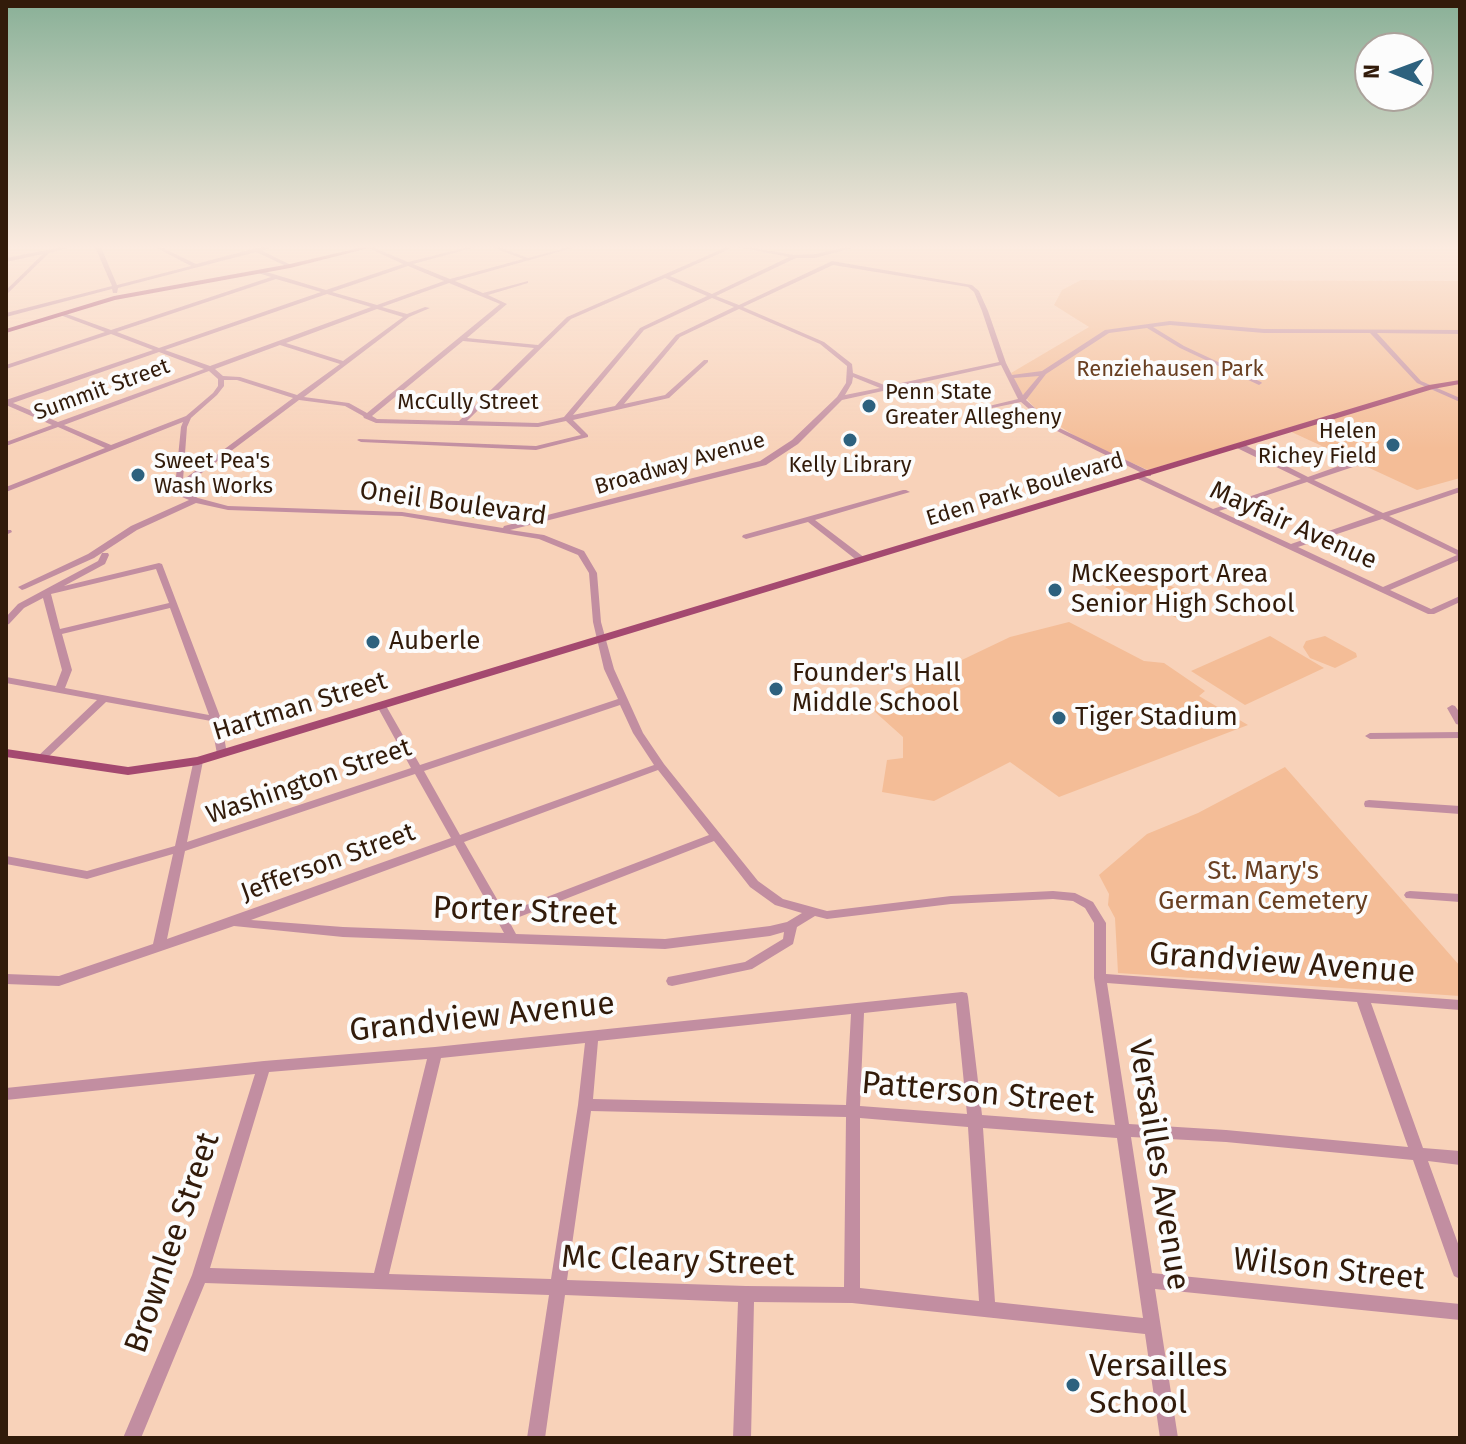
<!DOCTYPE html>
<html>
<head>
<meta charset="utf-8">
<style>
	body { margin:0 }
	#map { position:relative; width:1466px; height:1444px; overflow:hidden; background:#f8d2b9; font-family:"Fira Sans",sans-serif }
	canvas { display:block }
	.frame { position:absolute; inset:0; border:8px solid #321b0a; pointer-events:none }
	.north { position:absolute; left:1354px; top:32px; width:80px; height:80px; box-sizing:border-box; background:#fcfcfc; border:2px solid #aba29b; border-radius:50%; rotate:271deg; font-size:22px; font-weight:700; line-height:32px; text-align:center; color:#321b0a }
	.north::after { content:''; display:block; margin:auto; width:28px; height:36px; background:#2d617e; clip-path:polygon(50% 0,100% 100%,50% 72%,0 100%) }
</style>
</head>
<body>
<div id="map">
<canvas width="1466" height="1444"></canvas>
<div class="frame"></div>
<div class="north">N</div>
</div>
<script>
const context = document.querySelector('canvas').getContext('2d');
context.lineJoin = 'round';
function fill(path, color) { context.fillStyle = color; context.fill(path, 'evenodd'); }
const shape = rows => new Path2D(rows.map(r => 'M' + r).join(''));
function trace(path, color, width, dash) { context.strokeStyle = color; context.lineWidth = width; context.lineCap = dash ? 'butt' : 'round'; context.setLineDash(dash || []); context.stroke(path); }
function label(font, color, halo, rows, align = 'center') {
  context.font = font + ' "Fira Sans",sans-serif'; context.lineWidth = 8; context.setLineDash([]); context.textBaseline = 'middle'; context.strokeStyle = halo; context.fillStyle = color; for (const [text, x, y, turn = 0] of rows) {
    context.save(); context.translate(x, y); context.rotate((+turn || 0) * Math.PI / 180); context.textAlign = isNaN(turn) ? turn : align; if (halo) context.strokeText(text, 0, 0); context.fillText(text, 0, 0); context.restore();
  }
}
fill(shape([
	[1081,280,1460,281,1460,478,1417,490,1285,429,1148,470,1085,442,1041,415,1018,389,1011,373,1089,327,1054,305,1062,290],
	[1146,567,1158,573,1153,577,1197,599,1204,596,1210,599,1203,603,1209,607,1182,621,1124,590,1117,594,1105,587],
	[1069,622,1144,661,1164,663,1205,691,1199,696,1248,725,1059,797,1010,762,934,801,882,792,887,760,903,758,903,737,874,711,876,701,1010,637],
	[1270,636,1324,668,1245,705,1191,671],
	[1325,636,1356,653,1357,657,1335,668,1310,658,1303,647,1306,641],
	[1285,767,1460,966,1460,996,1118,973,1115,918,1108,905,1109,894,1099,875,1147,834,1198,813]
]), '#f4bd97');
trace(shape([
	[464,516,482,517]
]), '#9ca91e', 2);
fill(shape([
	[62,247,72,247,49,253,6,295,6,290,43,254,6,262,6,258,62,247],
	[95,247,101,247,117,285,191,266,155,247,161,247,196,264,256,248,272,247,262,251,293,266,288,267,256,252,118,288,117,293,113,293,112,289,6,317,6,313,112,286,95,247],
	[366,247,372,247,408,262,468,247,476,247,413,264,450,279,523,259,492,247,498,247,528,258,569,247,576,247,455,281,483,293,528,281,528,283,488,295,507,304,467,338,538,345,567,317,727,247,734,247,670,276,712,294,789,257,737,247,748,247,794,255,815,254,848,247,856,247,815,258,796,258,716,296,739,305,832,261,972,285,979,291,988,311,1006,363,1012,375,1042,371,1105,330,1170,321,1264,329,1460,330,1460,334,1377,333,1421,381,1460,398,1460,402,1417,383,1370,333,1264,333,1170,325,1153,327,1184,346,1261,382,1262,383,1259,385,1180,348,1147,328,1109,333,1046,374,1026,400,1055,426,1151,472,1151,476,1148,476,1051,428,1021,402,968,413,968,411,1018,399,1001,365,842,400,798,444,766,465,510,530,544,535,584,551,597,573,601,622,614,669,643,733,664,764,758,881,783,899,827,911,951,896,1053,891,1075,893,1093,902,1106,923,1106,974,1460,1000,1460,1010,1371,1003,1423,1148,1460,1151,1460,1165,1428,1161,1460,1249,1460,1279,1454,1276,1452,1271,1413,1160,1226,1142,1131,1137,1152,1273,1460,1304,1460,1320,1155,1289,1178,1438,1160,1438,1145,1334,852,1303,754,1302,751,1438,733,1438,738,1302,565,1295,545,1438,527,1438,549,1295,205,1283,141,1438,123,1438,192,1275,255,1074,6,1100,6,1088,264,1061,435,1047,962,992,967,993,968,997,982,1115,1115,1125,1094,978,1094,923,1085,908,1073,901,1053,899,951,904,827,919,815,916,797,927,793,944,752,969,672,986,668,985,666,981,668,977,745,962,783,939,784,932,770,936,665,949,343,937,234,926,59,986,6,984,6,974,59,976,153,944,173,854,87,879,6,864,6,856,87,871,175,846,194,759,202,759,203,761,187,842,411,768,377,706,379,704,385,704,420,765,618,699,604,669,593,622,589,573,578,555,539,539,402,516,228,510,196,503,137,530,94,558,25,589,22,590,18,587,88,554,131,526,189,500,182,497,175,487,181,427,183,422,6,492,6,487,105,448,58,427,6,446,6,442,52,425,6,405,6,400,153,350,111,334,6,369,6,365,105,332,60,315,60,313,64,313,111,330,271,277,258,273,258,271,260,270,326,290,403,264,366,247],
	[833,265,968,287,974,292,982,311,999,362,887,386,853,373,852,364,824,342,743,307,833,265],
	[408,266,444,281,377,305,332,292,408,266],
	[665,278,707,296,640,328,564,417,538,423,467,421,571,319,665,278],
	[276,279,321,292,159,348,117,332,276,279],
	[449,283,500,304,367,413,349,403,304,397,409,317,430,308,425,307,407,314,382,307,449,283],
	[327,294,371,307,210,366,165,350,327,294],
	[712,298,734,307,676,335,615,406,573,415,644,330,712,298],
	[377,309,403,317,343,361,286,343,377,309],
	[739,309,820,344,847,366,846,383,837,397,792,440,760,461,504,526,503,528,402,512,228,506,198,498,188,493,183,487,299,400,345,406,363,416,364,418,376,423,538,427,566,421,581,435,536,446,359,439,357,440,361,442,536,450,588,437,588,435,573,420,669,398,708,362,708,360,704,360,665,395,624,404,680,337,739,309],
	[463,341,534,348,459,421,377,419,372,416,463,341],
	[280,345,340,364,297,395,240,377,223,376,215,369,280,345],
	[159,352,204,369,58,422,13,403,159,352],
	[209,371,218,379,218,386,213,393,186,416,111,445,64,425,209,371],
	[1039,376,1023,395,1014,378,1039,376],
	[853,377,880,388,845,395,852,383,853,377],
	[224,380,237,380,293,398,183,480,187,427,191,418,217,395,224,386,224,380],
	[620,705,633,733,654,765,460,835,424,771,620,705],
	[658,770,709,835,505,913,464,842,658,770],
	[415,774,451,838,167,939,185,851,415,774],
	[714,841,750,887,775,905,802,913,787,922,770,926,665,939,516,934,509,921,714,841],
	[455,845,504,933,343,927,251,920,455,845],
	[1107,983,1357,1002,1408,1147,1226,1130,1129,1124,1107,983],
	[956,1003,967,1114,860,1106,864,1013,956,1003],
	[851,1014,846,1105,593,1099,598,1041,851,1014],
	[585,1043,578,1105,551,1279,389,1274,441,1058,585,1043],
	[427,1059,374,1273,210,1268,269,1072,427,1059],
	[591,1111,846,1117,844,1287,746,1286,567,1280,591,1111],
	[860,1118,968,1127,979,1301,860,1288,860,1118],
	[983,1128,1117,1138,1143,1318,995,1302,983,1128],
	[1237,444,1243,444,1308,477,1353,461,1359,461,1359,465,1314,480,1383,513,1460,487,1460,492,1389,516,1460,551,1460,560,1390,590,1431,609,1460,596,1460,602,1434,614,1428,614,1134,477,1135,475,1141,475,1213,509,1301,479,1237,448,1237,444],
	[1307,482,1375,515,1291,544,1219,511,1307,482],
	[1382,519,1457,555,1383,587,1298,547,1382,519],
	[903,490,906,490,910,492,815,520,865,558,865,562,859,562,808,522,746,539,742,537,743,535,903,490],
	[6,530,11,530,12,532,6,535,6,530],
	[102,553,108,553,109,555,105,564,64,586,159,563,162,564,221,719,227,754,226,756,222,757,217,754,211,721,106,702,45,760,41,761,36,758,97,700,6,683,6,677,56,686,62,670,43,598,24,608,9,624,6,625,6,617,18,604,98,561,102,553],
	[156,569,169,603,60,629,51,594,156,569],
	[170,608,209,715,65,688,72,670,62,634,170,608],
	[1452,705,1455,706,1460,713,1460,725,1456,724,1447,708,1452,705],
	[1460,732,1460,738,1370,739,1365,736,1370,733,1460,732],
	[1369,800,1460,806,1460,814,1365,807,1364,804,1365,801,1369,800],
	[1410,891,1460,894,1460,902,1406,898,1404,895,1406,892,1410,891]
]), '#c28ea1');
fill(shape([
	[363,247,373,247,290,268,115,300,6,333,6,329,114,296,290,264,363,247],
	[1460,380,1460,384,1433,389,198,765,128,775,6,757,6,749,128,767,197,757,1429,385,1460,380]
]), '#a44970');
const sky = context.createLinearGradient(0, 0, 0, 449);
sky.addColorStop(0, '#89b097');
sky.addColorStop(0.55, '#fcebe0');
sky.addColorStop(1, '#fcebe000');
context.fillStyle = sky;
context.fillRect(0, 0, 1466, 449);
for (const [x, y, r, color] of [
	[869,406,8,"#2d617e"],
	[850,440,8,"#2d617e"],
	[1393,445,8,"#2d617e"],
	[138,475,8,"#2d617e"],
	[1055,590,8,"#2d617e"],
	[373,642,8,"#2d617e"],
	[776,689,8,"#2d617e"],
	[1059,718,8,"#2d617e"],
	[1073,1385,8,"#2d617e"]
]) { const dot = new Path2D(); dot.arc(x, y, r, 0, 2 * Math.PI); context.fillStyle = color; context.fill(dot); trace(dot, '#fcfcfc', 3); }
label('22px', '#693f21', '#fcfcfc', [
	["Renziehausen Park",1170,370]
]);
label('22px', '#321b0a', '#fcfcfc', [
	["Summit Street",102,390,-20],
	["McCully Street",468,403],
	["Broadway Avenue",680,464,-16],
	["Eden Park Boulevard",1025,490,-17]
]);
label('22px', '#321b0a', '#fcfcfc', [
	["Penn State",885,393],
	["Greater Allegheny",885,418],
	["Helen",1377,432,"right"],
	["Richey Field",1377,457,"right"],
	["Sweet Pea's",154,462],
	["Wash Works",154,487],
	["Kelly Library",850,466,"center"]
], 'left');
label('26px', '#321b0a', '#fcfcfc', [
	["Oneil Boulevard",453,504,8],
	["Mayfair Avenue",1293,526,24],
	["Hartman Street",300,707,-17],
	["Washington Street",309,782,-19],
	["Jefferson Street",328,863,-20]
]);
label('26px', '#321b0a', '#fcfcfc', [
	["McKeesport Area",1071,575],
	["Senior High School",1071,605],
	["Auberle",389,642],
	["Founder's Hall",792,674],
	["Middle School",792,704],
	["Tiger Stadium",1075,718]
], 'left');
label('26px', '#693f21', '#fcfcfc', [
	["St. Mary's",1263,872],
	["German Cemetery",1263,902]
]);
label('32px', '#321b0a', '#fcfcfc', [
	["Porter Street",525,912,2],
	["Grandview Avenue",1282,964,4],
	["Grandview Avenue",482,1018,-6],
	["Patterson Street",978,1094,5],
	["Versailles Avenue",1158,1165,81],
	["Brownlee Street",173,1243,-71],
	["Mc Cleary Street",678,1262,2],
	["Wilson Street",1329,1270,6]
]);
label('32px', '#321b0a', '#fcfcfc', [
	["Versailles",1089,1367],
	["School",1089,1404]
], 'left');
</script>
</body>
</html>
